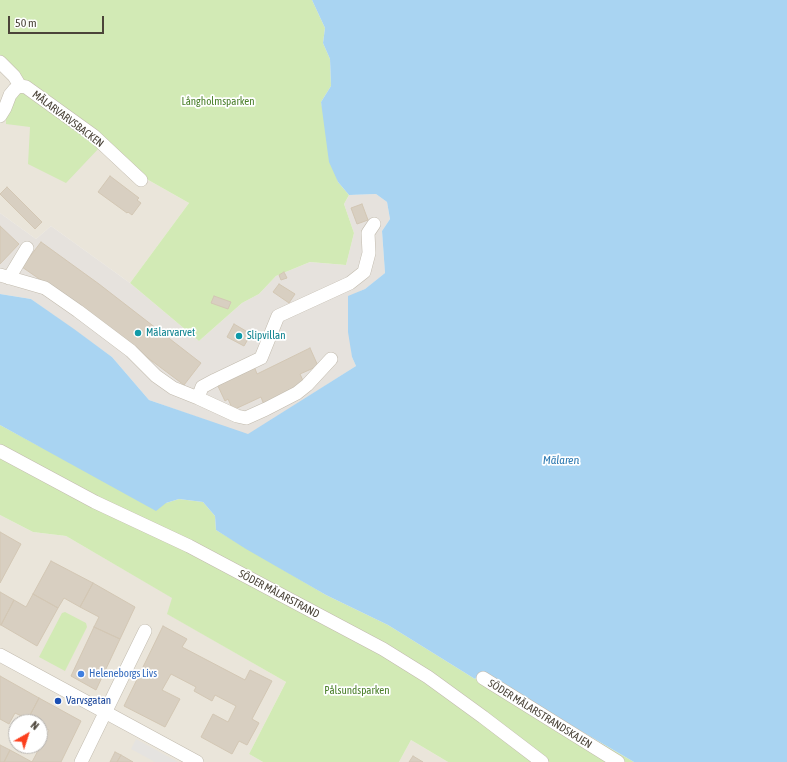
<!DOCTYPE html>
<html>
<head>
<meta charset="utf-8">
<style>
	body { margin:0 }
	#map { position:relative; width:787px; height:762px; overflow:hidden; background:#f6f3ec; font-family:"Asap Condensed",sans-serif }
	canvas { display:block }
	.north { position:absolute; left:8px; top:714px; width:40px; height:40px; box-sizing:border-box; background:#fff; border:1px solid #b7b4b0; border-radius:50%; rotate:39deg; font-size:11px; font-weight:700; line-height:16px; text-align:center; color:#4b4439 }
	.north::after { content:''; display:block; margin:auto; width:14px; height:18px; background:#fc3f1d; clip-path:polygon(50% 0,100% 100%,50% 72%,0 100%) }
	.scale { position:absolute; left:8px; top:16px; width:96px; height:18px; box-sizing:border-box; border:2px solid #4b4439; border-top:0; padding-left:5px; font-size:12px; line-height:14px; white-space:nowrap; color:#4b4439; -webkit-text-stroke:3px #fff; paint-order:stroke }
</style>
</head>
<body>
<div id="map">
<canvas width="787" height="762"></canvas>
<div class="north">N</div>
<div class="scale">50 m</div>
</div>
<script>
const context = document.querySelector('canvas').getContext('2d');
context.lineJoin = 'round';
function fill(path, color) { context.fillStyle = color; context.fill(path, 'evenodd'); }
const shape = rows => new Path2D(rows.map(r => 'M' + r).join(''));
function trace(path, color, width, dash) { context.strokeStyle = color; context.lineWidth = width; context.lineCap = dash ? 'butt' : 'round'; context.setLineDash(dash || []); context.stroke(path); }
function label(font, color, halo, rows, align = 'center') {
  context.font = font + ' "Asap Condensed",sans-serif'; context.lineWidth = 3.5; context.setLineDash([]); context.textBaseline = 'middle'; context.strokeStyle = halo; context.fillStyle = color; for (const [text, x, y, turn = 0] of rows) {
    context.save(); context.translate(x, y); context.rotate((+turn || 0) * Math.PI / 180); context.textAlign = isNaN(turn) ? turn : align; if (halo) context.strokeText(text, 0, 0); context.fillText(text, 0, 0); context.restore();
  }
}
fill(shape([
	[0,71,9,78,30,126,100,147,143,177,189,203,130,283,51,226,36,239,0,213],
	[0,515,33,532,66,536,173,598,168,614,286,682,249,754,263,762,0,762],
	[16,722,40,722,40,746,16,746],
	[411,740,448,762,399,762]
]), '#eae5da');
fill(shape([
	[376,194,387,202,390,219,382,231,385,273,365,289,348,297,352,357,356,366,248,435,149,400,112,357,31,299,0,294,0,213,36,239,51,226,130,283,199,341,242,303,259,294,276,276,310,262,346,265,354,233,344,204,349,195]
]), '#e6e2dd');
fill(shape([
	[0,0,312,0,325,28,323,43,330,59,331,86,321,102,338,182,349,195,344,204,354,233,346,265,310,262,276,276,259,294,242,303,199,341,130,283,189,203,143,177,100,147,66,183,28,164,30,127,6,124,6,113,18,91,9,78,0,71],
	[0,425,37,445,166,503,179,499,203,502,215,516,216,530,326,595,388,625,475,679,479,672,634,762,448,762,411,740,399,762,263,762,249,754,286,682,167,614,172,598,66,536,33,532,0,515],
	[65,612,86,623,87,627,65,671,39,657,62,613]
]), '#d2eab5');
fill(shape([
	[136,739,178,762,155,762,131,749]
]), '#e5e3e0');
fill(shape([
	[312,0,787,0,787,762,634,762,480,672,475,679,388,625,326,595,246,549,216,530,215,516,203,502,179,499,166,503,156,511,0,425,0,294,31,299,74,329,112,357,149,400,248,434,356,366,352,357,348,332,348,296,365,289,385,273,382,231,390,219,387,202,376,194,349,195,338,182,329,162,321,102,331,86,330,59,323,43,325,28]
]), '#a9d4f2');
const building = shape([
	[110,176,139,198,137,200,141,203,132,215,128,212,127,213,98,192,110,176],
	[7,187,42,222,35,229,0,194,7,187],
	[362,204,368,220,357,224,351,208,362,204],
	[0,226,19,244,0,264,0,226],
	[41,242,99,284,201,363,184,385,80,307,22,267,41,242],
	[284,272,287,278,281,280,279,275,284,272],
	[279,284,295,294,289,303,273,292,279,284],
	[214,296,231,302,228,309,211,303,214,296],
	[234,324,251,334,244,346,227,337,234,324],
	[310,348,318,366,300,374,304,383,264,405,261,397,233,410,228,399,225,401,217,384,254,366,257,374,310,348],
	[0,532,21,544,0,583,0,532],
	[51,561,93,583,80,607,64,598,58,608,33,594,51,561],
	[93,583,135,607,120,639,94,627,99,617,80,607,93,583],
	[0,592,14,600,1,625,0,625,0,592],
	[33,594,58,608,37,646,1,625,14,600,26,607,33,594],
	[163,626,187,639,182,647,245,680,250,670,272,681,252,719,259,723,247,745,239,741,232,754,201,737,213,714,228,722,236,706,215,695,212,701,194,691,196,687,171,674,162,690,180,699,165,727,124,706,163,626],
	[94,627,120,639,96,690,71,676,94,627],
	[0,676,39,698,28,719,15,713,9,724,0,719,0,676],
	[39,698,81,721,61,762,4,762,10,750,32,762,49,730,40,725,40,722,34,722,28,719,39,698],
	[0,745,10,750,4,762,0,762,0,745],
	[115,752,121,755,117,762,110,762,115,752],
	[121,755,133,762,117,762,121,755],
	[413,756,423,762,409,762,413,756]
]);
fill(building, '#d8cfc1');
trace(building, '#d3c7b4', 1);
const minor = shape([
	[0,62,14,76,20,86],
	[0,116,5,108,10,95,15,89,20,86,26,87,94,136,141,180],
	[0,275,45,288,78,311,131,351,156,376,173,388,198,398,202,387,215,380,261,358,278,316,350,283,364,272,369,253,368,233,374,224],
	[9,278,27,248],
	[198,398,237,416,246,418,266,409,297,393,307,385,331,359],
	[0,451,95,502,189,546,383,649,428,677,483,717,542,762],
	[0,655,197,762],
	[483,678,618,762],
	[81,762,145,631]
]);
trace(minor, '#c2bbae', 14);
trace(minor, '#fff', 13);
for (const [x, y, r, color] of [
	[138,333,4,"#0f9aa8"],
	[239,336,4,"#0f9aa8"],
	[81,674,4,"#3f7fe0"],
	[58,701,4,"#1a4fb4"]
]) { const dot = new Path2D(); dot.arc(x, y, r, 0, 2 * Math.PI); context.fillStyle = color; context.fill(dot); trace(dot, '#fff', 1.5); }
label('11px', '#4a7f2a', '#fff', [
	["Långholmsparken",218,102],
	["Pålsundsparken",357,691]
]);
label('11px', '#4b4439', '#fff', [
	["MÄLARVARVSBACKEN",68,119,37],
	["SÖDER MÄLARSTRAND",279,594,28],
	["SÖDER MÄLARSTRANDSKAJEN",540,714,32]
]);
label('11px', '#0d838f', '#fff', [
	["Mälarvarvet",146,333],
	["Slipvillan",247,336]
], 'left');
label('11px', '#366cbe', '#fff', [
	["Heleneborgs Livs",89,674]
], 'left');
label('11px', '#164399', '#fff', [
	["Varvsgatan",66,701]
], 'left');
label('italic 12px', '#2e7ab2', '#fff', [
	["Mälaren",561,460]
]);
</script>
</body>
</html>
